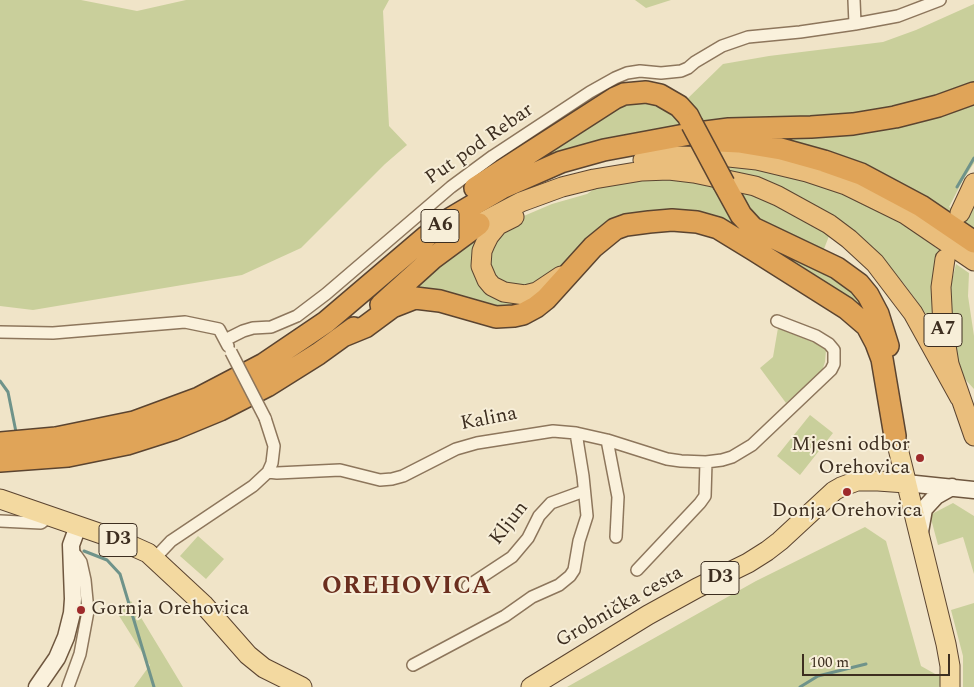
<!DOCTYPE html>
<html>
<head>
<meta charset="utf-8">
<style>
	body { margin:0 }
	#map { position:relative; width:974px; height:687px; overflow:hidden; background:#f0e4c8; font-family:Spectral,serif }
	canvas { display:block }
	.scale { position:absolute; left:802px; top:654px; width:148px; height:22px; box-sizing:border-box; border:2px solid #3d2e20; border-top:0; padding-left:6px; font-size:15px; line-height:18px; white-space:nowrap; color:#3d2e20; -webkit-text-stroke:4px #f7eed8; paint-order:stroke }
</style>
</head>
<body>
<div id="map">
<canvas width="974" height="687"></canvas>
<div class="scale">100 m</div>
</div>
<script>
const context = document.querySelector('canvas').getContext('2d');
context.lineJoin = 'round';
function fill(path, color) { context.fillStyle = color; context.fill(path, 'evenodd'); }
const shape = rows => new Path2D(rows.map(r => 'M' + r).join(''));
function trace(path, color, width, dash) { context.strokeStyle = color; context.lineWidth = width; context.lineCap = dash ? 'butt' : 'round'; context.setLineDash(dash || []); context.stroke(path); }
function label(font, color, halo, rows, align = 'center') {
  context.font = font + ' Spectral,serif'; context.lineWidth = 4; context.setLineDash([]); context.textBaseline = 'middle'; context.strokeStyle = halo; context.fillStyle = color; for (const [text, x, y, turn = 0] of rows) {
    context.save(); context.translate(x, y); context.rotate((+turn || 0) * Math.PI / 180); context.textAlign = isNaN(turn) ? turn : align; if (halo) context.strokeText(text, 0, 0); context.fillText(text, 0, 0); context.restore();
  }
}
fill(shape([
	[0,0,81,0,137,11,186,0,389,0,383,11,389,126,407,145,385,164,301,248,242,275,33,310,0,306],
	[635,0,671,0,646,8],
	[974,4,974,87,892,111,698,126,682,104,723,64,769,56,883,42,916,30],
	[662,102,688,128,643,132,600,141,547,156,551,149,617,103],
	[974,102,974,163,963,180,949,207,965,217,974,198,974,234,768,136],
	[707,164,733,166,772,172,803,179,845,193,884,213,914,232,939,250,935,270,939,339,924,311,905,285,879,254],
	[639,176,718,184,735,215,856,290,882,343,742,237,647,218,532,289,502,286,484,264,484,256,512,221,552,204,587,194,603,183],
	[729,186,747,190,831,231,822,254,767,229],
	[490,229,480,277,542,297,505,310,407,294,445,261],
	[956,264,969,273,968,296,974,336,974,389,964,378,955,349,951,320,950,289],
	[778,328,820,345,826,350,825,362,822,371,786,403,760,368,773,357],
	[810,415,833,433,800,475,777,456],
	[953,503,974,516,974,574,963,537,938,545,930,515],
	[865,527,886,541,921,666,944,679,939,687,567,687,756,581],
	[198,536,224,559,206,579,180,556],
	[131,601,183,687,134,687,150,665,116,611],
	[974,603,974,687,963,687,963,656,951,610]
]), '#c9cf9b');
trace(shape([
	[957,187,974,158],
	[0,381,8,392,16,432],
	[84,551,107,560,120,574,154,687],
	[800,687,818,676,866,664]
]), '#6f938a', 3);
const minor = shape([
	[854,0,855,24],
	[0,332,53,333,185,322,219,329,228,346],
	[225,340,243,331,253,328,271,327,297,316,326,294,451,187,493,156,590,92,615,78,627,73,640,71,661,73,681,71,688,68,695,62,722,46,748,37,800,32,855,24,898,16,940,0],
	[265,418,274,446,272,463,268,472],
	[607,440,618,497,616,537],
	[0,521,41,523,50,516],
	[155,558,171,541,253,486,268,472,277,473,340,470,380,480,392,479,403,476,456,449,477,443,553,431,576,433,607,440,667,459,681,461,706,462,722,460,732,457,752,445,831,370,834,364,834,350,829,344,816,336,777,321],
	[637,570,700,503,705,496,706,462],
	[468,586,512,557,528,538,539,516,551,503,584,491],
	[413,665,505,616,532,597,559,585,570,576,574,570,579,541,587,516,583,476,576,433],
	[68,687,80,654,88,611,85,580,81,562,76,555,71,553]
]);
const secondary = shape([
	[906,483,974,490],
	[920,532,924,509,936,496,952,487],
	[37,687,57,658,66,637,72,613,73,599,71,545,78,526]
]);
const primary = shape([
	[895,436,946,644,950,666,950,687],
	[0,499,119,540,148,553,204,605,248,655,264,668,302,687],
	[531,687,648,615,697,588,748,563,767,551,780,541,834,491,841,487,857,481,878,481,906,483]
]);
const trunk = shape([
	[643,160,672,156,729,157,757,160,807,172,846,185,905,214,974,261],
	[960,213,974,183],
	[514,217,498,225,489,236,485,244,482,251,481,266,487,280,492,286,504,292,525,295,537,292,561,276],
	[479,224,521,202,562,187,594,179,642,171,669,170,694,173,755,186,778,196,829,224,849,239,875,263,913,313,960,398],
	[945,259,941,287,943,327,949,364,974,436]
]);
const motorway = shape([
	[719,141,739,142,781,149,824,161,861,174,921,206,974,242],
	[724,184,741,215,753,228,837,268,859,284,868,295,878,314,888,346],
	[475,188,615,98,624,94,646,92,660,95,679,106,688,116,692,124],
	[381,305,433,258,479,224],
	[343,336,365,327,392,307,415,298,440,301,496,317,514,316,523,314,536,307,546,299,593,247,615,229,626,225,649,222,672,220,697,222,718,228,754,250,846,308,867,326,876,343,882,359,895,436],
	[0,443,56,438,134,422,199,398,264,364,326,322,427,236,448,220,502,188,561,162,604,150,690,134,729,129,811,127,853,124,895,117,938,106,974,93],
	[0,461,68,456,127,444,174,429,220,410,267,386,318,354,354,328]
]);
trace(minor, '#8d765c', 14);
trace(secondary, '#6f573f', 19);
trace(primary, '#5b4430', 21);
trace(trunk, '#5b4430', 21);
trace(motorway, '#5b4430', 24);
trace(minor, '#faf1dc', 11);
trace(secondary, '#faf1dc', 16);
trace(primary, '#f3d9a0', 19);
trace(trunk, '#eabe7c', 19);
trace(motorway, '#e0a458', 21);
const minorBridge = shape([
	[231,352,265,418]
]);
const motorwayBridge = shape([
	[692,124,724,184]
]);
trace(minorBridge, '#8d765c', 14, []);
trace(motorwayBridge, '#5b4430', 24, []);
trace(minorBridge, '#faf1dc', 11);
trace(motorwayBridge, '#e0a458', 21);
for (const [x, y, r, color] of [
	[920,458,5,"#9e2a2b"],
	[847,492,5,"#9e2a2b"],
	[81,610,5,"#9e2a2b"]
]) { const dot = new Path2D(); dot.arc(x, y, r, 0, 2 * Math.PI); context.fillStyle = color; context.fill(dot); trace(dot, '#f7eed8', 2); }
for (const [x, y, w] of [
	[440,226,38],
	[943,330,38],
	[118,540,38],
	[720,578,38]
]) { const box = new Path2D(); box.roundRect(x - w / 2, y - 16.5, w, 33, 4); context.fillStyle = '#f7eed8'; context.fill(box); trace(box, '#3d2e20', 1); }
label('bold 19px', '#3d2e20', null, [
	["A6",440,226],
	["A7",943,330],
	["D3",118,540],
	["D3",720,578]
]);
label('20px', '#3d2e20', '#f7eed8', [
	["Put pod Rebar",480,145,-35],
	["Kalina",489,420,-11],
	["Kljun",510,524,-52],
	["Grobnička cesta",620,608,-30]
]);
label('20px', '#3d2e20', '#f7eed8', [
	["Mjesni odbor",910,446],
	["Orehovica",910,469],
	["Donja Orehovica",847,512,"center"],
	["Gornja Orehovica",91,610,"left"]
], 'right');
context.letterSpacing = '1px';
label('bold 25px', '#6b2e1e', '#f7eed8', [
	["OREHOVICA",407,588]
]);
context.letterSpacing = '0px';
</script>
</body>
</html>
